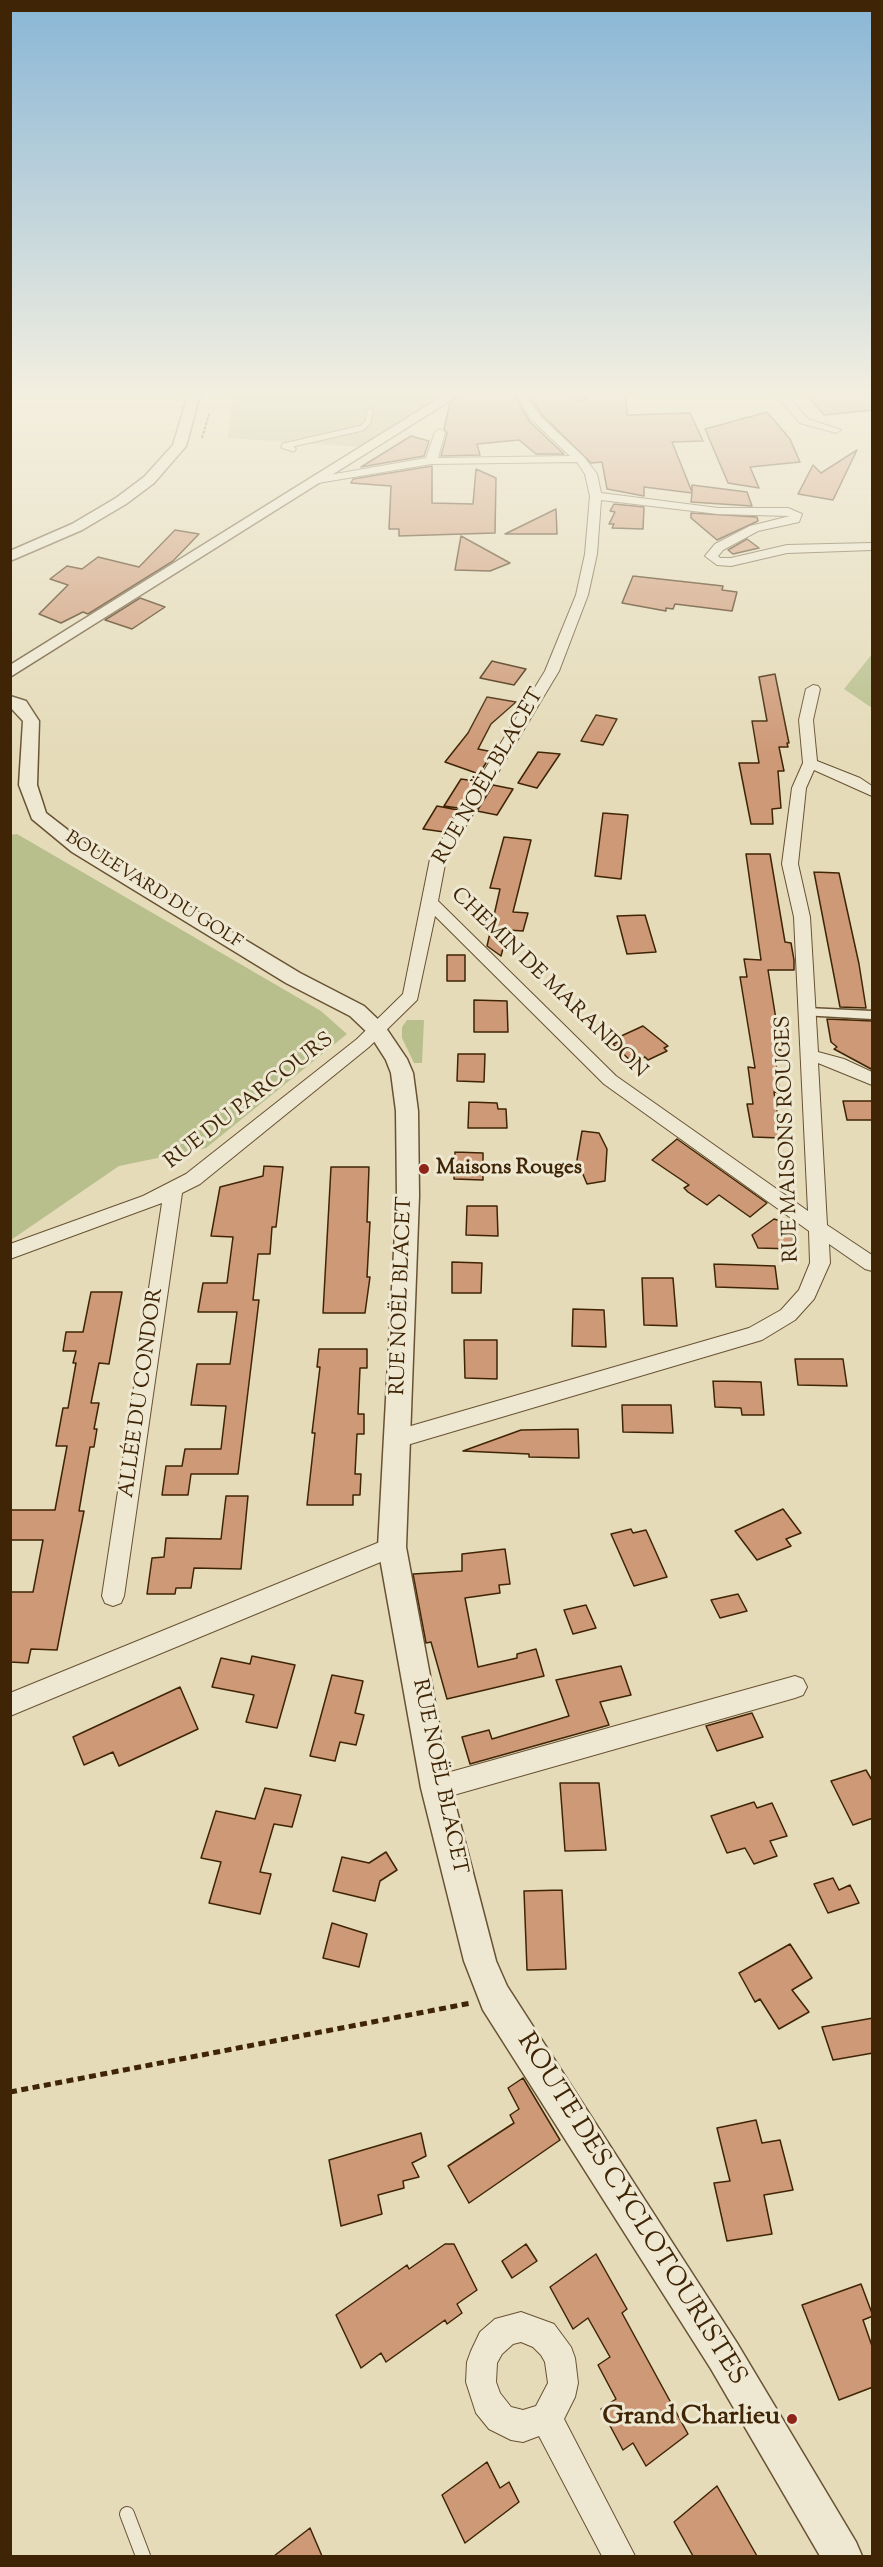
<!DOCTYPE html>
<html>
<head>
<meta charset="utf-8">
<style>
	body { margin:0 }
	#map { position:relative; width:883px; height:2567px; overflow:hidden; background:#e5dbb9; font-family:"Sorts Mill Goudy",serif }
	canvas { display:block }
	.frame { position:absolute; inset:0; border:12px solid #3f2505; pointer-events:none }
</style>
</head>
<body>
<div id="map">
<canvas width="883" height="2567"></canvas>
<div class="frame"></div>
</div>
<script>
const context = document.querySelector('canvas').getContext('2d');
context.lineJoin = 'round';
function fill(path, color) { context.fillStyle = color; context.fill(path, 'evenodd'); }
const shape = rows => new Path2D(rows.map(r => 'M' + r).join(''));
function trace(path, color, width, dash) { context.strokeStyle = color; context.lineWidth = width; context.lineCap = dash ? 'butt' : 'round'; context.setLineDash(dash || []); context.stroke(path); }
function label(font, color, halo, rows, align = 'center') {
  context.font = font + ' "Sorts Mill Goudy",serif'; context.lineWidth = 6; context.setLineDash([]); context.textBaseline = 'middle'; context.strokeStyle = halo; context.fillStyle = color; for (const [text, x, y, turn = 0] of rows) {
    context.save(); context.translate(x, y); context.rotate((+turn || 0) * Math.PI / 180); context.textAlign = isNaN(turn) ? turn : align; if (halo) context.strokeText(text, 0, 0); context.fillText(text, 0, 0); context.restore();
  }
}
fill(shape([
	[233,395,438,395,439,397,359,447,228,438],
	[872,654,872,708,844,689],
	[17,834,321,1011,347,1034,206,1148,119,1166,11,1240,10,835],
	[407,1020,424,1020,422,1063,414,1063,402,1038,402,1027]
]), '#b8bf8c');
const building = shape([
	[461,395,514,395,530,422,564,454,536,454,519,440,477,444,480,455,441,456,447,433,444,429,450,403,461,395],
	[529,395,572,395,580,402,586,399,587,395,626,395,627,415,690,413,703,441,672,442,692,492,692,485,747,492,752,506,691,502,692,493,644,487,644,496,607,489,602,462,591,463,542,415,529,395],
	[806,395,873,395,873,410,824,415,806,395],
	[767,412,790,439,800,462,750,467,759,488,728,483,705,429,767,412],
	[411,436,429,441,424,456,361,467,411,436],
	[857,450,833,500,798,494,813,465,821,473,857,450],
	[432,466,432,503,473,504,476,469,496,478,495,533,399,536,399,529,389,529,391,486,351,483,353,479,432,466],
	[614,504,644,507,643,529,612,528,614,524,609,524,615,512,610,511,614,504],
	[556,509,557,534,505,534,556,509],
	[691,513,757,517,758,521,717,540,691,518,691,513],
	[175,530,199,534,173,561,88,614,83,612,61,623,39,614,68,585,50,579,67,566,82,569,98,557,139,567,175,530],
	[461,536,510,563,490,571,455,570,461,536],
	[747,539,759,548,733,554,728,550,747,539],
	[633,576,723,586,722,590,737,592,732,611,675,604,673,609,666,608,666,611,622,603,633,576],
	[140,598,165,607,132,629,105,620,140,598],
	[492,661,500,663,526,669,514,685,480,678,492,661],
	[775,674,789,743,787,743,788,747,779,747,784,771,778,771,781,808,772,809,773,824,751,824,739,763,759,763,752,721,767,721,759,677,775,674],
	[487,697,516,702,491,724,478,749,493,752,479,774,445,762,468,733,487,697],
	[596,715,617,719,603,745,581,741,596,715],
	[538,752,560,754,537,788,518,783,538,752],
	[461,779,475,781,458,808,444,806,461,779],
	[493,785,513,789,497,815,477,811,493,785],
	[437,806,458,810,444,832,423,829,437,806],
	[603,813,628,815,621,879,595,876,603,813],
	[504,837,531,840,513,912,528,913,523,931,508,930,501,956,487,946,500,889,490,888,504,837],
	[746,854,770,854,785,942,791,943,794,960,794,970,768,970,781,1050,774,1050,780,1093,774,1092,781,1138,753,1137,747,1104,753,1104,748,1067,755,1068,740,977,747,977,744,959,761,960,746,854],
	[814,872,839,873,859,964,866,1008,840,1007,814,872],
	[645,915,656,952,627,954,617,916,645,915],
	[447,955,465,955,465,981,447,981,447,955],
	[474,1000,507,1001,508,1032,474,1032,474,1000],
	[827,1019,873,1021,873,1070,834,1049,837,1047,831,1042,827,1019],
	[643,1026,668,1046,664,1048,667,1051,648,1060,645,1057,633,1063,613,1044,622,1040,619,1037,643,1026],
	[458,1054,485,1054,484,1082,457,1081,458,1054],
	[843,1101,873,1101,873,1120,847,1120,843,1101],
	[469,1102,497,1103,498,1109,506,1109,507,1128,468,1128,469,1102],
	[582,1131,599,1133,607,1149,605,1181,587,1184,577,1160,582,1131],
	[677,1139,767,1203,750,1217,719,1195,707,1205,688,1192,684,1188,689,1185,652,1160,677,1139],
	[455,1152,483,1153,483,1180,454,1179,455,1152],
	[264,1166,283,1167,276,1227,272,1227,270,1254,258,1254,253,1300,259,1300,238,1474,191,1474,188,1495,162,1495,166,1466,182,1466,185,1449,221,1449,226,1406,191,1405,197,1364,230,1364,237,1312,198,1312,203,1283,227,1283,233,1237,211,1236,220,1187,263,1176,264,1166],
	[331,1167,369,1167,367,1222,370,1222,367,1277,370,1277,365,1313,323,1313,331,1167],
	[467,1206,497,1206,498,1236,466,1235,467,1206],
	[774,1219,790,1224,795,1249,758,1248,752,1235,774,1219],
	[452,1262,482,1263,481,1293,452,1293,452,1262],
	[714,1264,775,1266,778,1289,716,1287,714,1264],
	[642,1278,673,1278,677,1326,644,1325,642,1278],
	[91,1292,122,1292,109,1364,99,1363,91,1403,99,1403,94,1429,97,1429,94,1447,90,1447,79,1511,84,1511,57,1650,31,1649,28,1663,10,1662,10,1592,33,1592,43,1540,10,1540,10,1510,55,1510,67,1446,56,1446,63,1408,68,1408,76,1363,73,1363,76,1351,63,1351,66,1332,83,1332,91,1292],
	[573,1309,604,1310,606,1347,572,1346,573,1309],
	[464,1340,497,1340,497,1379,465,1378,464,1340],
	[319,1349,367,1349,367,1368,360,1368,358,1414,364,1414,364,1434,357,1434,355,1474,361,1474,360,1495,353,1495,353,1505,307,1505,315,1433,312,1433,320,1367,317,1367,319,1349],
	[795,1359,843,1359,847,1386,798,1385,795,1359],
	[713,1381,761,1382,764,1415,742,1415,741,1408,715,1407,713,1381],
	[622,1405,671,1405,673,1433,623,1432,622,1405],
	[578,1429,579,1458,529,1457,529,1454,463,1451,521,1430,578,1429],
	[226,1496,248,1496,241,1569,194,1568,191,1588,176,1588,175,1594,147,1594,152,1558,164,1557,166,1538,221,1539,226,1496],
	[783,1509,801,1533,786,1539,791,1546,757,1560,735,1531,783,1509],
	[631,1529,633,1533,646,1530,667,1577,634,1586,611,1534,631,1529],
	[505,1549,510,1584,499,1585,500,1593,465,1598,478,1667,517,1658,517,1654,536,1649,544,1676,447,1699,431,1642,426,1643,413,1574,462,1571,462,1554,505,1549],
	[738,1594,747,1611,720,1618,711,1600,738,1594],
	[586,1605,596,1628,573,1634,564,1610,586,1605],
	[252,1656,295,1665,277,1728,246,1722,254,1695,212,1687,221,1658,250,1664,252,1656],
	[621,1666,631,1695,600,1702,609,1725,470,1764,462,1737,489,1730,492,1739,569,1716,556,1680,621,1666],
	[332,1675,363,1681,355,1713,364,1715,356,1745,340,1742,335,1761,310,1756,332,1675],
	[180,1687,198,1729,119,1766,113,1752,84,1765,73,1737,180,1687],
	[752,1713,763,1737,717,1751,706,1726,752,1713],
	[866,1770,873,1782,873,1818,853,1825,831,1781,866,1770],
	[560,1783,599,1783,606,1850,565,1851,560,1783],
	[265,1788,301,1795,292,1827,274,1824,260,1872,271,1874,260,1914,209,1903,221,1862,201,1858,216,1811,255,1819,265,1788],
	[754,1802,757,1808,772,1803,787,1836,770,1841,777,1856,754,1864,745,1848,727,1853,711,1816,754,1802],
	[386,1852,397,1870,380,1881,375,1901,333,1891,342,1857,369,1863,386,1852],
	[833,1878,839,1890,850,1885,859,1903,828,1913,814,1884,833,1878],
	[562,1890,566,1969,527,1970,524,1891,562,1890],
	[332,1923,367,1934,359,1967,323,1958,332,1923],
	[790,1944,812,1978,792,1990,809,2012,779,2029,760,1999,755,2002,739,1973,790,1944],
	[873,2018,873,2053,833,2060,822,2027,873,2018],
	[523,2078,560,2140,469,2203,448,2166,514,2123,510,2115,519,2109,508,2088,523,2078],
	[756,2120,762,2143,780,2140,793,2190,764,2195,772,2234,727,2241,714,2183,730,2181,717,2128,756,2120],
	[421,2133,426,2156,412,2163,419,2177,403,2181,404,2188,378,2195,382,2214,341,2226,329,2160,421,2133],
	[445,2244,454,2244,477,2290,457,2304,462,2313,447,2324,445,2320,386,2362,381,2353,361,2368,336,2315,407,2265,409,2269,445,2244],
	[526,2244,537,2261,512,2278,502,2261,526,2244],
	[596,2254,627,2309,622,2313,688,2434,646,2466,633,2443,623,2450,601,2409,616,2399,598,2365,610,2357,588,2318,573,2329,550,2287,596,2254],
	[861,2284,873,2316,863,2320,873,2349,873,2387,839,2400,802,2305,861,2284],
	[487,2462,500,2488,509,2482,519,2502,465,2543,442,2495,487,2462],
	[717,2486,757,2556,693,2556,674,2522,717,2486],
	[310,2528,322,2556,274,2556,310,2528]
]);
fill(building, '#ce9977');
trace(building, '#3f2505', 1.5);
const serviceFar1 = shape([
	[293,449,284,446,362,428,368,422,370,411]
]);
const service = shape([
	[127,2514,143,2556]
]);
const pedestrian = shape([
	[807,1008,872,1011,872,1019,802,1015,801,1012,807,1008]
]);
const minor = shape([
	[516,395,526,395,540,416,584,457,597,474,601,493,718,508,788,508,802,514,799,522,758,531,723,550,718,556,720,558,731,558,787,545,872,543,872,550,787,553,731,566,717,565,705,556,715,544,750,526,790,516,718,514,601,500,597,554,588,595,559,671,446,859,438,901,616,1076,808,1211,794,917,782,864,792,788,803,763,799,720,806,689,813,685,818,686,820,689,813,720,817,761,860,778,872,786,872,796,814,770,806,788,798,864,810,917,818,1052,844,1059,872,1072,872,1085,818,1063,827,1225,872,1255,872,1271,865,1269,829,1244,830,1263,814,1299,795,1320,762,1340,397,1448,390,1445,386,1439,390,1433,397,1430,749,1328,781,1310,799,1290,810,1263,809,1231,604,1084,435,916,417,1000,369,1047,200,1184,182,1193,124,1596,121,1603,113,1606,105,1603,102,1596,162,1203,10,1259,10,1244,143,1196,186,1174,357,1039,403,994,430,859,545,671,576,595,585,554,590,496,585,474,577,462,431,464,318,483,312,480,318,477,426,458,435,432,440,429,445,432,438,458,570,456,532,420,516,395],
	[574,395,584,395,585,397,580,400,574,395],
	[776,395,787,395,808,419,841,430,836,433,800,423,776,395],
	[392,1537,400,1540,403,1547,400,1554,10,1716,10,1693,392,1537],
	[795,1676,803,1679,807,1687,803,1695,795,1698,436,1800,427,1796,424,1788,427,1780,436,1776,795,1676],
	[521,2312,554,2324,571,2347,575,2358,578,2383,575,2397,564,2419,635,2556,602,2556,539,2436,523,2442,511,2440,489,2429,476,2413,466,2382,467,2362,471,2351,480,2332,495,2319,521,2312],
	[521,2342,533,2347,541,2355,545,2362,548,2383,536,2406,523,2410,511,2407,500,2393,496,2382,497,2363,502,2354,513,2344,521,2342]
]);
const tertiary = shape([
	[188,395,200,395,186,446,154,483,126,504,82,530,10,561,10,551,72,524,116,498,144,477,173,445,188,395],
	[444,395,459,395,10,677,10,665,444,395],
	[10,696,26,701,39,721,37,785,46,813,86,844,300,973,364,1006,384,1025,407,1059,413,1073,418,1111,419,1196,406,1547,451,1788,496,1961,507,1986,737,2343,856,2542,862,2556,820,2556,711,2369,483,2010,464,1961,421,1788,378,1547,397,1196,396,1111,391,1073,386,1060,370,1035,350,1016,286,983,72,852,32,819,19,785,23,721,10,707,10,696]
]);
trace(serviceFar1, '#685232', 7);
trace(service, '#685232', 16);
trace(pedestrian, '#685232', 3);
trace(minor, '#685232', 2);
trace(tertiary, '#685232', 3);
trace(shape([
	[202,438,209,414]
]), '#3f2505', 2, [3, 1.5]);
trace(shape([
	[10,2092,471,2003]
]), '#3f2505', 5, [7, 4.5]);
trace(serviceFar1, '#eee8d2', 5);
trace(service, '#eee8d2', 14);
fill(pedestrian, '#eee8d2');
fill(minor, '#eee8d2');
fill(tertiary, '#eee8d2');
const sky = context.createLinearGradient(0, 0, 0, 755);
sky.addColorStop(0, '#89b6d6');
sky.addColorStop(0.52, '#f3efe0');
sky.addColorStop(1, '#f3efe000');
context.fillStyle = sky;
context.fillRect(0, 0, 883, 755);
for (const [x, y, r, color] of [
	[424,1169,6,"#8f2418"],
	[792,2419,6,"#8f2418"]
]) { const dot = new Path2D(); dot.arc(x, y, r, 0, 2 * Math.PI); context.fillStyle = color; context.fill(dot); trace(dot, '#eee8d2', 2); }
label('18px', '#3f2505', '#eee8d2', [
	["BOULEVARD DU GOLF",153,891,32]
]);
label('21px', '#3f2505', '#eee8d2', [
	["RUE NOËL BLACET",490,777,-60],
	["CHEMIN DE MARANDON",548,984,44],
	["RUE DU PARCOURS",250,1102,-38],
	["RUE MAISONS ROUGES",789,1139,-92],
	["RUE NOËL BLACET",403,1296,-88],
	["ALLÉE DU CONDOR",143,1393,-82],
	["RUE NOËL BLACET",438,1777,78]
]);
label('bold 21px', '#3f2505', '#eee8d2', [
	["Maisons Rouges",436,1169]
], 'left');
label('26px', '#3f2505', '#eee8d2', [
	["ROUTE DES CYCLOTOURISTES",630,2210,58]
]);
label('bold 26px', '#3f2505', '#eee8d2', [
	["Grand Charlieu",780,2419]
], 'right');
</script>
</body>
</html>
